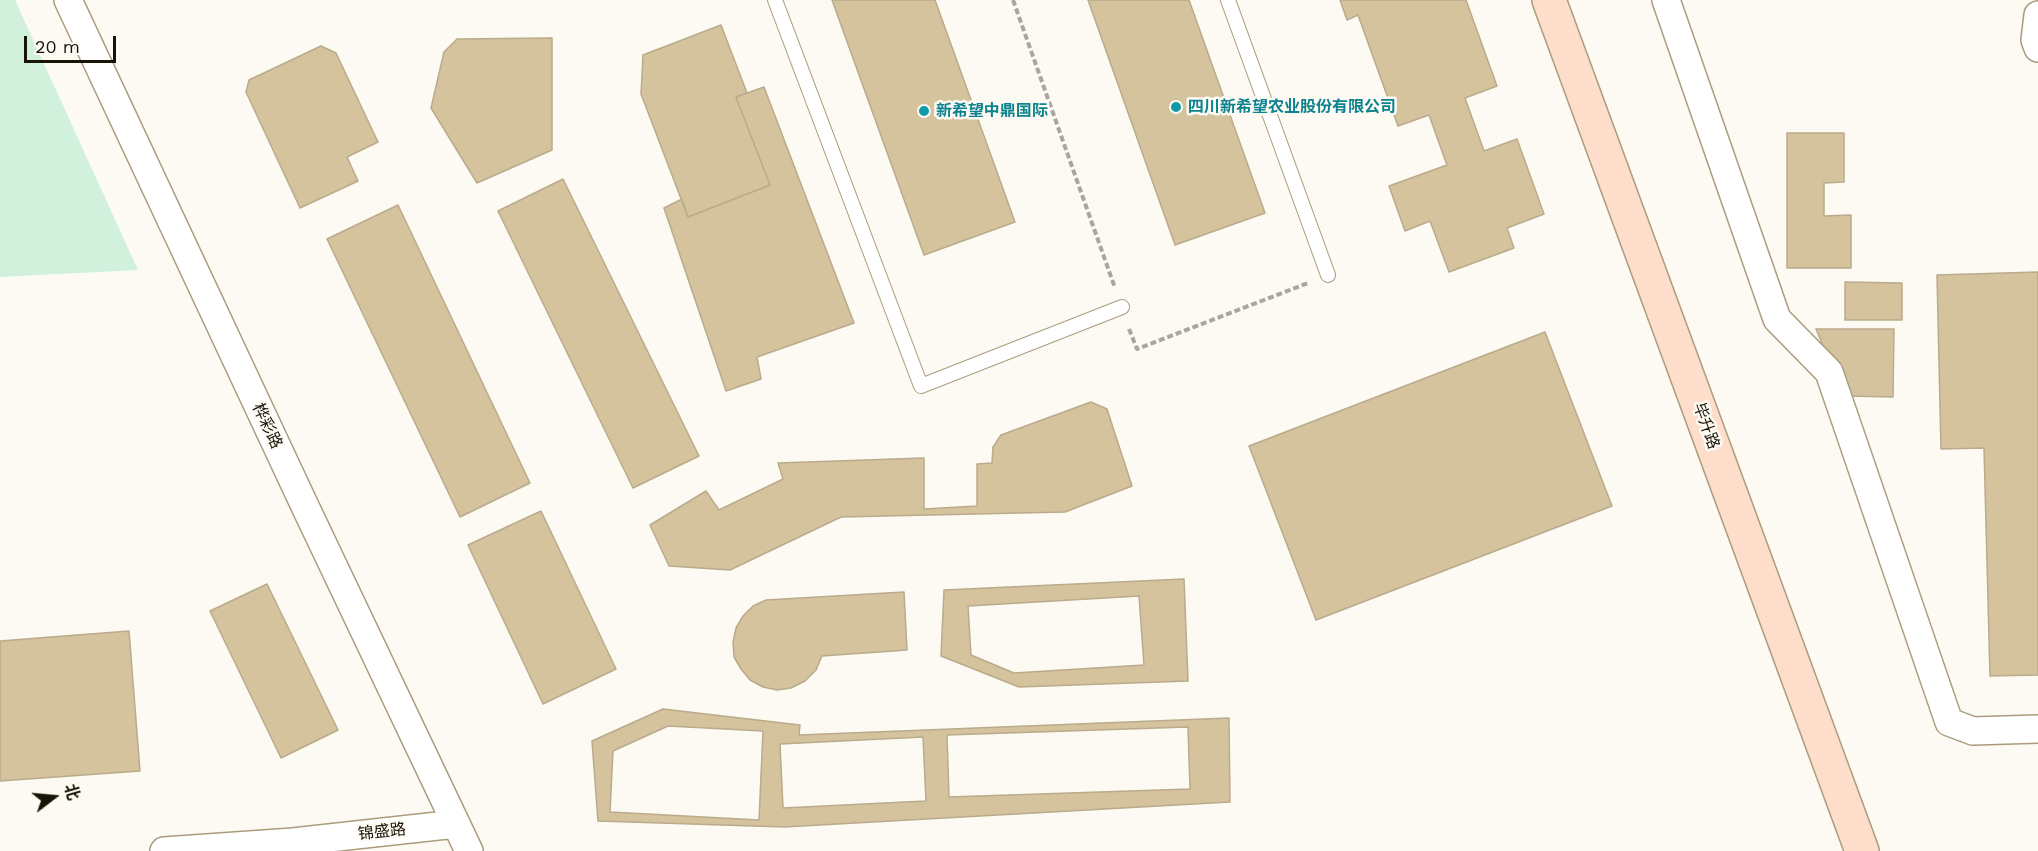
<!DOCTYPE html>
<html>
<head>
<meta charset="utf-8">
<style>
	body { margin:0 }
	#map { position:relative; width:2038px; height:851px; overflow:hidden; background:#fdfaf3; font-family:"Work Sans","Noto Sans SC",sans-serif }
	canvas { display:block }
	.north { position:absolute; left:24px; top:767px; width:60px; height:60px; -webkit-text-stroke:4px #fdfaf3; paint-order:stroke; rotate:74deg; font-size:16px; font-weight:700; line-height:24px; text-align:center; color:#191408 }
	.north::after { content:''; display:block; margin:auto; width:21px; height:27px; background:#191408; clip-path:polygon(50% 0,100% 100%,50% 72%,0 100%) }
	.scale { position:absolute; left:24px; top:36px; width:92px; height:27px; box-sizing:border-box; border:3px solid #191408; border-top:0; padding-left:8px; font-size:18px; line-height:21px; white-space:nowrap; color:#191408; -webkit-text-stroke:4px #fdfaf3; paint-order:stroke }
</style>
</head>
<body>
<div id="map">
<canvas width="2038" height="851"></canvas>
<div class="north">北</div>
<div class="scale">20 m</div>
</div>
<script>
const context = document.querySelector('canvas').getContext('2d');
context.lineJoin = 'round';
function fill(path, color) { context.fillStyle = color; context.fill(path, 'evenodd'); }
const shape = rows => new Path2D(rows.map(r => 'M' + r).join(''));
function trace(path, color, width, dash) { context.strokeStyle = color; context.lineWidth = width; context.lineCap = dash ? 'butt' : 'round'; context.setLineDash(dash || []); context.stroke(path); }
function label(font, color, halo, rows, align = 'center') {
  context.font = font + ' "Work Sans","Noto Sans SC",sans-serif'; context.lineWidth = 5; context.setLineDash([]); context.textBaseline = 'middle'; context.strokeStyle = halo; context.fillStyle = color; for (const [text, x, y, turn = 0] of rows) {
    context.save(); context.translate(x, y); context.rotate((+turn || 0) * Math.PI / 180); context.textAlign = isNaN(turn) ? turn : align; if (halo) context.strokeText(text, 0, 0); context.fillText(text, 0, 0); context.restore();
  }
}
fill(shape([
	[0,0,15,0,138,270,0,277]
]), '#d1f1dd');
const building = shape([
	[832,0,935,0,1015,222,924,255,832,0],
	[1088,0,1189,0,1265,213,1175,245,1088,0],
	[1340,0,1466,0,1497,86,1465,98,1484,151,1517,139,1544,214,1507,228,1514,248,1449,272,1430,221,1405,231,1389,186,1447,165,1429,115,1398,126,1358,15,1347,20,1340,0],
	[721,25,747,93,736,97,770,185,688,217,641,94,643,55,721,25],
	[552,38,552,150,477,183,431,108,444,52,457,39,552,38],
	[321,46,336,53,378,142,347,157,358,181,300,208,246,92,249,80,321,46],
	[764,87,854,323,757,357,761,379,726,391,664,208,682,199,688,217,770,185,736,97,764,87],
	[1787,133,1844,133,1844,182,1824,183,1824,216,1851,215,1851,268,1787,268,1787,133],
	[563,179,699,456,633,488,498,211,563,179],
	[398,205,530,483,460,517,327,239,398,205],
	[2038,272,2038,675,1990,676,1984,448,1941,449,1937,275,2038,272],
	[1845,282,1902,283,1902,320,1845,320,1845,282],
	[1816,329,1894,329,1893,397,1844,396,1816,329],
	[1545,332,1612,506,1316,620,1249,446,1545,332],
	[1091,402,1107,409,1132,486,1065,512,841,517,730,570,669,566,650,525,706,491,719,510,783,479,778,463,924,458,924,509,977,506,977,464,992,463,993,447,1001,435,1091,402],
	[541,511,616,669,543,704,468,545,541,511],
	[1184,579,1188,681,1019,687,941,656,944,590,1184,579],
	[267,584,338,730,281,758,210,611,267,584],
	[904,592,907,650,822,656,816,670,805,681,791,688,777,690,763,687,750,680,741,669,734,657,733,642,736,628,743,616,753,606,766,600,904,592],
	[1139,596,1144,665,1014,673,971,655,968,606,1139,596],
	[129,631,140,771,0,781,0,641,129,631],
	[663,709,800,725,799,735,1229,718,1230,802,784,827,598,821,592,741,663,709],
	[668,726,763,731,759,820,610,812,613,751,668,726],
	[1188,727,1190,789,949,797,947,735,1188,727],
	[923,737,926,801,783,808,780,744,923,737]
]);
fill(building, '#d4c39d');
trace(building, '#b9ab8b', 1.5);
const lane = shape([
	[775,0,921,386,1122,307],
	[1228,0,1328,275]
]);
const street = shape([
	[68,0,303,502,469,851],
	[1666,0,1777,319,1829,372,1949,722,1973,731,2038,729],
	[2038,15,2035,40,2038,48],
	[164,851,293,842,456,824]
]);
const secondary = shape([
	[1549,0,1862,851]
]);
trace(lane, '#aa9c7c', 16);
trace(street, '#aa9c7c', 30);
trace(secondary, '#aa9c7c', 36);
trace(shape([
	[1013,0,1115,288],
	[1129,329,1137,349,1308,283]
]), '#aaa69e', 4, [6, 3]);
trace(lane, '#fff', 14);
trace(street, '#fff', 27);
trace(secondary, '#feddca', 33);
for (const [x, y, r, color] of [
	[1176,107,6,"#0f9aa8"],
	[924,111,6,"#0f9aa8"]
]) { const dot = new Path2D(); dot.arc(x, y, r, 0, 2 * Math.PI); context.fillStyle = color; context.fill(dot); trace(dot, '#fdfaf3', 2); }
label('bold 16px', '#0d838f', '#fdfaf3', [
	["四川新希望农业股份有限公司",1188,107],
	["新希望中鼎国际",936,111]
], 'left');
label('16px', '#191408', '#fdfaf3', [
	["桦彩路",267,426,65],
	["毕升路",1706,426,70],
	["锦盛路",382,832,-6]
]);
</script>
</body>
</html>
